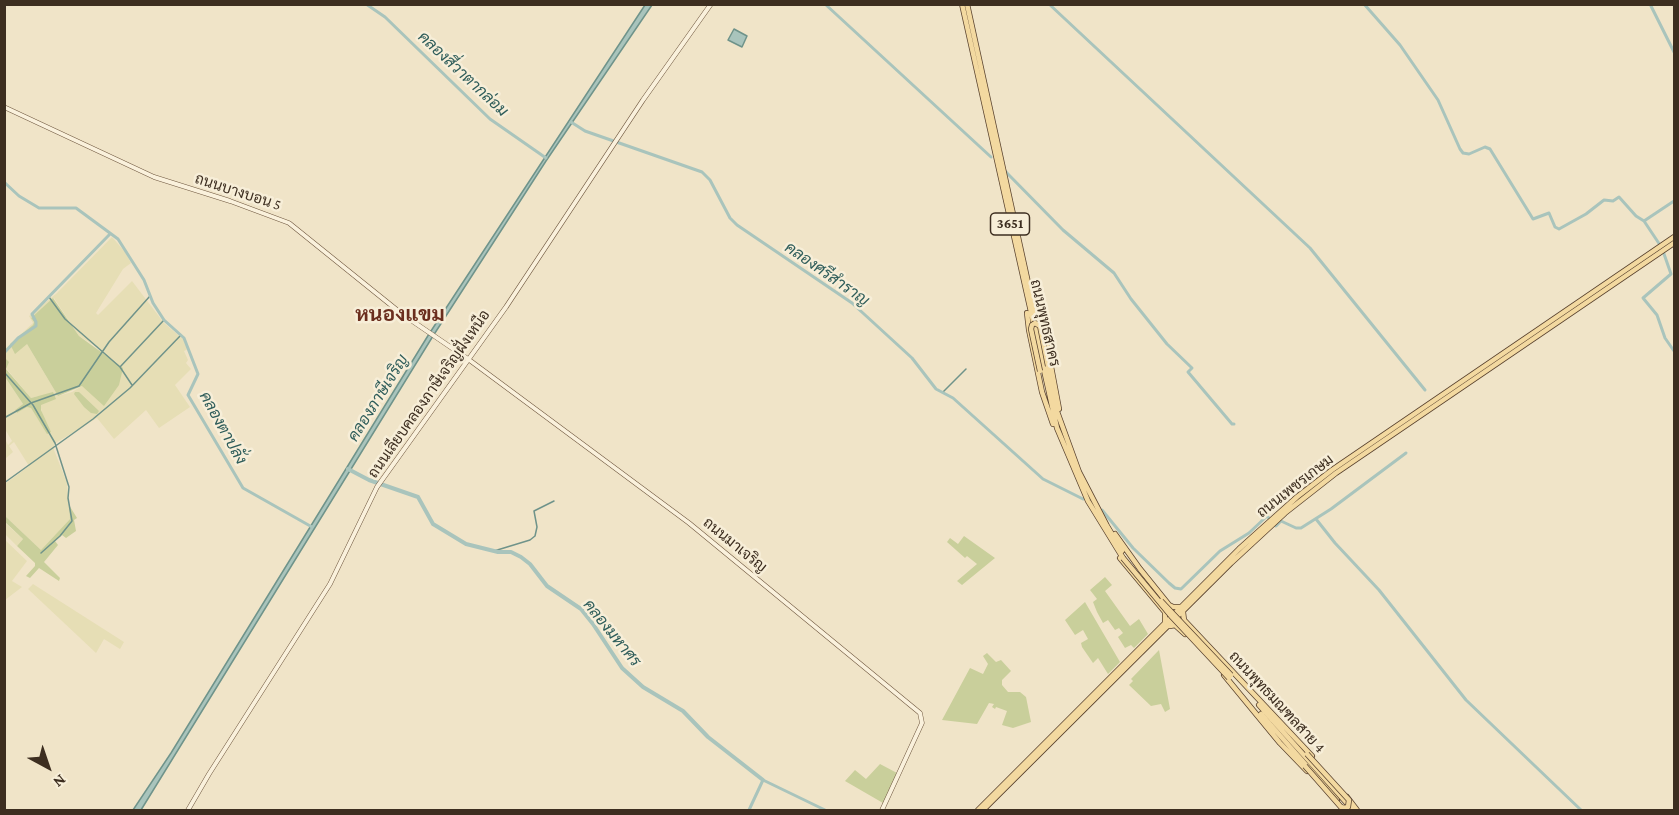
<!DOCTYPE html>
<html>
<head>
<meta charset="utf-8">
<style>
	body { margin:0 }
	#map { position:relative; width:1679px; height:815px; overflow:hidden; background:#f0e4c8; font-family:"Crimson Pro",serif }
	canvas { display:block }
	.frame { position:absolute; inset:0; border:6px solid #3d2e20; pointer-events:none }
	.north { position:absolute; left:18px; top:737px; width:60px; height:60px; -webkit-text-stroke:4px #f7eed8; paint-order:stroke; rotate:140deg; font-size:16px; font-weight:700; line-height:24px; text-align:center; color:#3d2e20 }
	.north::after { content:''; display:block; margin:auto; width:21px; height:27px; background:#3d2e20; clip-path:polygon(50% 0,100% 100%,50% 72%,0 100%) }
</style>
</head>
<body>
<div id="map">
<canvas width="1679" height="815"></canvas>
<div class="frame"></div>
<div class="north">N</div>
</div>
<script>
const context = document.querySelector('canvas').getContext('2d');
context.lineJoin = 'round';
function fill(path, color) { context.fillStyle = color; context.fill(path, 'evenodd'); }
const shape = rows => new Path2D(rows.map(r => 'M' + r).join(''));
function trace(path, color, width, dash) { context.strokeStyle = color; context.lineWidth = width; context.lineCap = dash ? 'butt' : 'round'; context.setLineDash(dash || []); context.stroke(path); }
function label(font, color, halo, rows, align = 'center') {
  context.font = font + ' "Crimson Pro",Sarabun,serif'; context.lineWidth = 5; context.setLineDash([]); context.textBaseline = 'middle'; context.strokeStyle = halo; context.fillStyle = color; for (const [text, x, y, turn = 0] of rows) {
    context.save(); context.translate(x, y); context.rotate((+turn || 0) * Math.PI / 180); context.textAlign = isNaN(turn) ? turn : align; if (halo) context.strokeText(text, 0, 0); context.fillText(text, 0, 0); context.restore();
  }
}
fill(shape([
	[112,237,125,252,131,263,123,269,96,313,98,315,132,281,164,323,183,339,188,349,184,351,188,360,186,363,191,369,175,385,190,407,159,428,146,410,114,439,97,418,54,444,54,450,67,483,70,519,41,550,5,516,5,484,29,466,14,442,9,446,13,452,5,459,5,439,8,445,12,441,5,429,5,377,23,404,15,410,17,413,27,407,31,408,47,433,38,396,31,398,6,368,5,349,33,323,29,316,57,293],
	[54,298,79,336,100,349,82,386,72,392,58,396,27,344,34,322,31,318],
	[4,522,23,539,17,546,5,534],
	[4,539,27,561,12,581,22,587,5,600],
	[33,584,124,642,120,649,104,639,96,653,28,589]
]), '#e6deb5');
fill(shape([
	[53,298,79,336,123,368,119,385,104,406,82,386,58,396,27,344,15,354,10,344,33,325,34,322,31,318],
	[6,359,9,362,6,369,31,398,53,392,56,399,41,405,41,410,51,432,47,434,31,408,27,407,17,413,15,410,23,404,5,377],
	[75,392,79,392,99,411,97,414,91,413,84,407,74,394],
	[69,505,77,518,74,520,76,531,66,538,62,535,55,541,58,545,44,562,60,578,59,581,39,568,30,578,26,576,35,566,35,563,17,546,23,539,5,522,5,516,41,550,70,519],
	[964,536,995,558,962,585,957,581,977,564,967,556,965,558,947,542,950,538,958,544],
	[1105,577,1112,585,1105,591,1130,626,1139,619,1148,634,1134,648,1131,645,1125,648,1118,637,1123,633,1119,628,1115,630,1108,620,1103,623,1097,612,1093,602,1097,599,1090,590],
	[1085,602,1120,662,1108,674,1098,658,1093,663,1082,647,1081,643,1088,639,1083,630,1075,635,1065,620],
	[1159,650,1170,709,1165,712,1161,704,1151,706,1129,685,1133,681,1131,679],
	[987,653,996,662,1001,660,1011,671,1002,680,1002,685,1008,692,1020,692,1026,697,1031,722,1013,728,1002,725,1007,711,996,707,995,709,992,707,994,704,989,703,977,724,942,720,970,668,983,674,988,664,983,656],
	[880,764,897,773,883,803,845,781,855,770,866,779]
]), '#c9cf9b');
const water = shape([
	[645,5,652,5,546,161,433,336,141,810,133,810,171,753,429,334,645,5],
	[734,29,747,36,742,47,728,40,734,29]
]);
fill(water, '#a9c4bc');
trace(water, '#6f938a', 1.5);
trace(shape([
	[49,297,65,319,120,367,132,385],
	[120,367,164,320],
	[4,372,33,405,55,443,69,487,68,498,72,521,60,536,41,553],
	[943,392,966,369],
	[4,418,31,403,79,386,109,342,150,296],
	[4,483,93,419,130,388,181,335],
	[494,551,530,540,535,536,537,527,534,511,554,501]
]), '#6f938a', 1.5);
trace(shape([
	[366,4,385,17,490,119,546,158],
	[825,4,991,157],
	[1049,4,1310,248,1425,390],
	[1364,4,1400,45,1438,100,1460,149,1463,153,1469,154,1485,147,1490,149,1533,219,1549,213,1555,227,1559,229,1586,214,1604,200,1613,201,1619,197,1636,216,1644,221,1660,245],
	[1650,4,1674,52],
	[571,122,585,131,702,172,710,180,730,218,737,225,852,303,912,358,936,389,953,398,1043,479,1083,499],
	[1005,171,1063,230,1114,273,1131,299,1167,344,1192,368,1188,372,1232,424,1234,424],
	[4,182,19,196,39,208,76,208,118,239,144,280,153,303,164,320,184,338,198,374,188,395,243,488,312,527],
	[1644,221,1674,201],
	[1663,251,1671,274,1643,298,1657,315,1665,338,1674,351],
	[4,353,18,338,36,326,36,322,32,314,110,234],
	[1102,510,1133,548,1169,583,1175,588,1181,589,1220,551,1249,533,1267,516,1276,526,1281,521,1296,528,1301,528,1331,509,1406,453],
	[1316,519,1335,543,1379,590,1466,700,1581,810],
	[749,810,763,780,825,810]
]), '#a9c4bc', 3);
trace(shape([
	[348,469,369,480,418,497,433,524,466,544,498,552,511,552,521,557,530,564,547,586,581,609,593,624,622,668,643,687,683,711,708,737,763,780]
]), '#a9c4bc', 4);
const secondary = shape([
	[4,107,154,177,230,201,289,223,402,314,468,359,689,523,920,713,922,723,882,810],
	[188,810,209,774,330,584,377,487,506,307,643,100,711,4]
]);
const primary = shape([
	[962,4,1057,428,1088,501,1123,558],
	[967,4,1055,406,1079,472,1107,526,1122,551],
	[1034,301,1043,324,1059,409],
	[1027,313,1029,330,1042,392,1053,424],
	[1115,534,1140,569,1169,605,1173,607,1181,607],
	[1120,558,1165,612,1165,623],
	[1183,612,1184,620,1312,756],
	[1170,626,1175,625,1185,634],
	[1224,675,1280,743,1307,771],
	[1259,705,1353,810],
	[1261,714,1337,800],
	[1347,797,1357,810],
	[978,810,1239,549,1297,497,1332,470,1674,237],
	[983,810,1231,563,1285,513,1336,473,1674,243]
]);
trace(secondary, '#6f573f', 5);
trace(primary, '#5b4430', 6);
trace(secondary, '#faf1dc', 4);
trace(primary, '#f3d9a0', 4.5);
const primaryBridge = shape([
	[1040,371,1031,329,1032,325,1035,323,1040,326,1048,366],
	[1123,558,1172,617,1229,678],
	[1161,601,1231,675],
	[1305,766,1341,807,1344,808,1348,807,1349,800,1307,754]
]);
trace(primaryBridge, '#5b4430', 6, []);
trace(primaryBridge, '#f3d9a0', 4.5);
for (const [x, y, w] of [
	[1010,224,39]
]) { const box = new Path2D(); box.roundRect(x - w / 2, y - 11, w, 22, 4.5); context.fillStyle = '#f7eed8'; context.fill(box); trace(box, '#3d2e20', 1.5); }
label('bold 14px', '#3d2e20', null, [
	["3651",1010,224]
]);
label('15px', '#3d2e20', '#f7eed8', [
	["ถนนบางบอน 5",238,192,18],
	["ถนนพุทธสาคร",1045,323,77],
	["ถนนเลียบคลองภาษีเจริญฝั่งเหนือ",429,394,-55],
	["ถนนเพชรเกษม",1295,486,-38],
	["ถนนมาเจริญ",735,545,39],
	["ถนนพุทธมณฑลสาย 4",1277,702,47]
]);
label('italic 16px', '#2f5d5a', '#f7eed8', [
	["คลองสี่วาตากล่อม",463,74,43],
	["คลองศรีสำราญ",827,274,35],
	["คลองภาษีเจริญ",378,398,-58],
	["คลองตาปลั่ง",223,428,61],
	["คลองมหาศร",612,633,51]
]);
label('bold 21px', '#6b2e1e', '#f7eed8', [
	["หนองแขม",400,315]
]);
</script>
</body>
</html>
